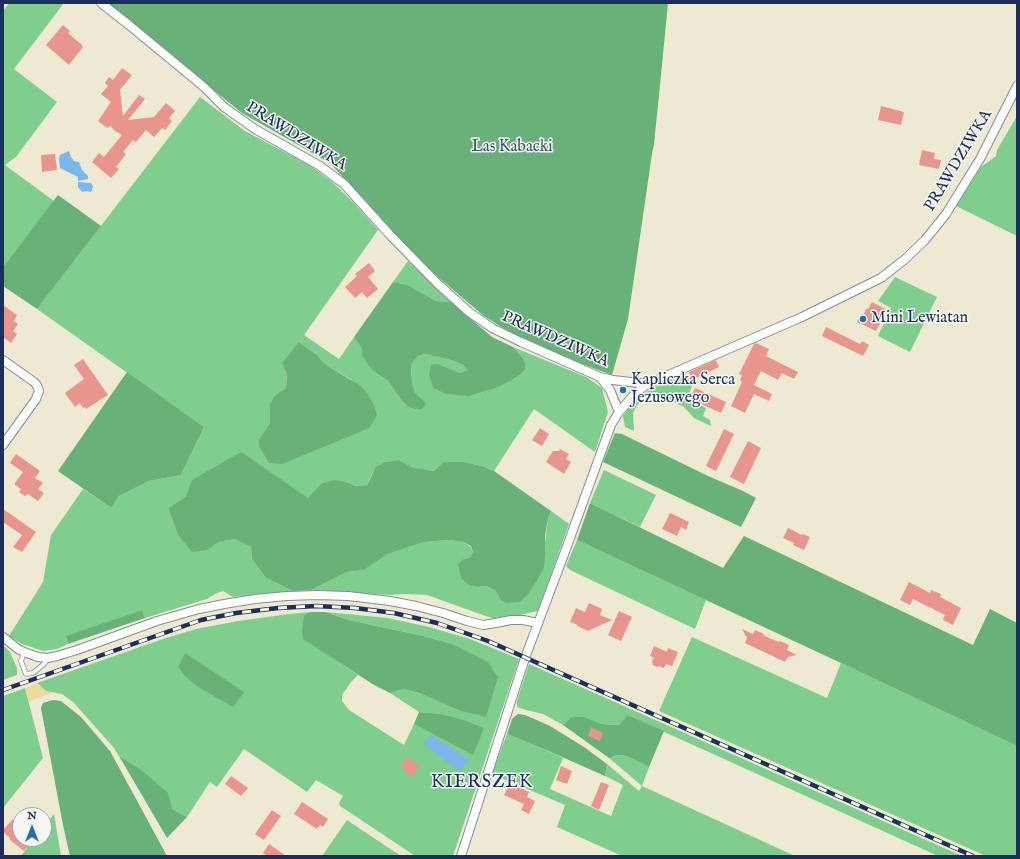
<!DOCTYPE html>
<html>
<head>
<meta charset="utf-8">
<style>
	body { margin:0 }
	#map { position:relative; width:1020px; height:859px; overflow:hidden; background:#eee9d2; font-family:"IM FELL English",serif }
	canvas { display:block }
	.frame { position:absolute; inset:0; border:4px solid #1b2f5e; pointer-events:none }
	.north { position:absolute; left:12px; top:807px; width:40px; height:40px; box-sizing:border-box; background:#f6f6f2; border:1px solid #9ea6b7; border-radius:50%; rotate:0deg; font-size:11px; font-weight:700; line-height:16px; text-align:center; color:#1b2f5e }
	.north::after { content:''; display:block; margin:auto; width:14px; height:18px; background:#1f6fb2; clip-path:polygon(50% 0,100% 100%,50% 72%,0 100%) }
</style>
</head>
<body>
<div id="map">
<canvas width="1020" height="859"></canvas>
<div class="frame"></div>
<div class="north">N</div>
</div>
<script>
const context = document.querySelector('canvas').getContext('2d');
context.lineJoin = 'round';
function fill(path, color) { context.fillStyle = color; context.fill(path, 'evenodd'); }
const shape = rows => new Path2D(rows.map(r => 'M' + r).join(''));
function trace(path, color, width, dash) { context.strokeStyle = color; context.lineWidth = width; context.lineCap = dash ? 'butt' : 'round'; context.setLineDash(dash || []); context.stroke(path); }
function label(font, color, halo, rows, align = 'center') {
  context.font = font + ' "IM FELL English",serif'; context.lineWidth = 3; context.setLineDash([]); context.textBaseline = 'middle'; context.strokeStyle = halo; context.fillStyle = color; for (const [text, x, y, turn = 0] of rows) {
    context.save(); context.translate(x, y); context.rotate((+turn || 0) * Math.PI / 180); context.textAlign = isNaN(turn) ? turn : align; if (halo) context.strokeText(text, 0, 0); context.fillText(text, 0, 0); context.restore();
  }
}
fill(shape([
	[9,3,64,3,14,69,57,102,16,157,5,165,54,201,3,267,3,11],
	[200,97,245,131,311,166,332,182,355,204,378,230,304,335,339,359,354,337,362,349,363,355,376,373,388,381,401,400,408,407,414,409,423,400,415,392,412,383,411,363,418,356,425,354,451,360,463,365,467,370,460,373,450,370,433,388,445,394,454,395,477,394,494,389,511,381,521,374,525,370,525,364,523,358,513,347,586,377,602,388,608,412,595,452,534,409,494,471,482,466,464,462,440,465,434,471,423,470,414,468,399,460,385,462,375,467,367,485,356,486,346,482,321,484,309,498,193,480,186,496,168,508,178,535,207,550,219,542,234,539,251,547,252,559,266,578,293,591,233,597,223,591,215,594,207,599,145,618,142,610,66,637,68,644,57,649,43,651,22,644,9,636,43,582,51,535,83,489,111,508,119,496,149,481,181,475,204,427,37,309],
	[299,342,317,355,322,361,329,367,352,380,269,463,259,447,259,439,270,423,270,417,281,391,286,387,287,374,286,371],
	[1017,116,1017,236,956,206,981,167,996,156,997,150],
	[408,261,451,302,436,301,408,285,393,282],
	[895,277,937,297,910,352,878,336,891,308,878,301],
	[685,372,692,386,687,399,706,408,703,416,710,420,711,426,694,418,684,407,654,392,638,404,633,413,634,431,625,427,623,416,636,399,648,391],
	[604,470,656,495,640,527,590,503],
	[551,511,569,524,538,611,497,620,427,595,405,594,389,595,311,590,347,572,364,570,388,554,424,542,449,540,463,542,471,547,473,552,470,557,464,559,482,586,487,586,496,591,545,544,548,519],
	[577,540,706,600,695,629,570,570,566,566],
	[310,612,304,615,304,639,358,675,351,682,342,695,342,701,349,710,404,745,414,724,473,754,441,714,419,712,390,693,404,689,419,693,458,710,487,661,453,644,423,636,349,620,325,612,357,615,388,618,429,627,470,639,519,659,453,856,415,856,340,806,339,803,343,796,316,780,307,792,244,749,217,787,210,782,187,817,172,809,139,768,119,756,114,748,73,702,62,694,46,691,37,683,163,639,196,629,238,621,289,614],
	[692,637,827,698,841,663,1017,746,1017,856,986,856,659,711],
	[3,645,10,652,17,668,17,675,3,680],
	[529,664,962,856,938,856,627,715,619,725,601,724,583,717,571,717,563,725,543,714,526,710,517,707,517,701],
	[25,688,43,758,3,808,3,696],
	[507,734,537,746,563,758,550,789,611,816,623,785,605,776,607,764,639,791,642,786,609,758,617,755,627,756,649,767,642,786,795,856,622,856,557,827,565,805,492,774],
	[54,814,61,856,21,856,34,839,44,839,44,826],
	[347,820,401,856,322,856]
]), '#80ce8e');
fill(shape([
	[106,3,668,3,660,85,654,144,652,154,628,319,612,375,529,344,484,316,416,258,330,163,242,113],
	[58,195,101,226,37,309,3,286,3,267],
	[393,282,408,285,436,301,451,302,492,337,513,347,523,358,525,363,525,370,521,374,511,381,494,389,469,396,454,395,445,394,433,388,429,374,431,365,437,364,460,373,467,370,463,365,451,360,425,354,418,356,411,364,412,383,415,392,423,400,426,404,422,409,414,409,408,407,401,400,388,381,376,373,369,366,362,355,362,349,354,337],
	[299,342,317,355,322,361,329,367,361,386,369,396,374,405,377,415,370,427,362,431,282,464,269,463,259,447,259,439,270,423,270,404,274,397,286,387,287,374,282,363],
	[127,372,204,427,181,475,149,481,119,496,111,508,58,471],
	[615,433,622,434,708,476,743,491,756,498,741,527,603,462],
	[241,452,308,498,321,484,334,480,346,482,356,486,367,485,372,475,375,467,385,462,399,460,414,468,434,471,440,465,445,462,464,462,482,466,494,471,551,511,548,519,545,536,545,555,544,568,536,582,528,594,520,602,506,603,501,600,496,591,487,586,482,586,478,587,469,585,461,578,458,564,464,559,470,557,473,552,471,546,463,542,449,540,424,542,388,554,364,570,347,572,311,590,293,591,266,578,252,559,251,547,234,539,219,542,207,550,192,552,178,535,168,508,186,496,192,480],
	[590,503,723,568,744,536,973,645,990,609,1017,623,1017,746,841,663,577,540],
	[142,610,145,618,68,644,66,636],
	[310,612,325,612,349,620,423,636,453,644,487,661,498,677,486,717,458,710,419,693,404,689,390,693,374,685,303,639,302,630,304,615],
	[185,653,244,692,233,707,198,687,185,676,178,667],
	[53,700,61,701,81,717,110,751,167,856,70,856,63,825,41,708,43,703],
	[419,712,441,714,466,721,484,728,473,755,414,724],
	[518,714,525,715,550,726,584,747,607,764,605,776,537,746,507,734,512,719],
	[627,715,664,731,649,767,627,756,617,755,609,758,563,725,571,717,584,717,601,724,619,725],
	[119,756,139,768,168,793,172,809,187,817,167,838]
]), '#68b179');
fill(shape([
	[37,683,46,691,52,693,45,695,29,702,25,688]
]), '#eeda9e');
fill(shape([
	[69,151,71,157,74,161,79,162,82,170,88,176,88,179,78,181,78,177,60,168,59,158,60,155],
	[78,182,91,183,93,186,92,191,90,192,87,191,82,192,78,187],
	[431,735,470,760,461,770,456,769,424,744]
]), '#7cb6ed');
fill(shape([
	[63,25,70,31,68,33,82,45,82,46,83,47,69,65,46,45],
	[122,68,132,75,120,90,123,116,139,95,145,99,128,120,154,117,166,103,175,111,169,118,172,121,165,130,162,128,154,137,146,130,136,142,133,140,123,152,126,154,116,167,119,169,111,178,92,162,99,153,104,157,122,135,115,131,110,126,107,128,98,121,111,102,101,94,108,86,105,83,109,77,113,80],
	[881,106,904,112,901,125,878,120],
	[922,150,935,153,934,159,941,160,939,169,919,165],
	[55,154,57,170,42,172,41,155],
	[369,263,375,271,368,277,378,289,367,298,362,292,355,298,345,287,357,276,355,274],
	[872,302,887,310,876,331,857,322,861,314,863,315,867,308,868,309],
	[3,305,17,315,14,321,18,324,13,331,17,334,11,343,3,337],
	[826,327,860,344,862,341,869,345,863,356,822,336],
	[756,343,769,349,766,356,798,372,794,379,782,373,778,380,761,371,754,385,772,394,769,401,754,394,745,413,731,406,742,382,740,380,742,375,739,374,754,344],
	[83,359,108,395,86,409,85,407,83,408,80,403,75,407,65,393,84,379,74,365],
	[716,360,719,367,692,380,689,372],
	[695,388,726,402,721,413,690,399],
	[540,428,549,434,542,446,532,440],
	[724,429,734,434,716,471,706,466],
	[748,441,761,448,744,484,730,477],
	[560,449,569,454,566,459,571,462,564,474,546,462,553,451,559,451],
	[16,454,40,471,35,478,43,483,38,489,44,493,38,501,28,494,25,496,19,492,21,489,15,485,15,483,23,472,10,463],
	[3,509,36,532,22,552,13,547,22,535,3,522],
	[670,513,689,522,686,530,681,527,677,536,662,529],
	[788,528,802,535,803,534,810,537,804,550,793,545,794,543,783,538],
	[909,582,930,593,931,590,941,594,940,597,961,608,953,625,943,620,945,615,913,599,910,605,900,600],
	[589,603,602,609,600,615,612,620,588,631,577,626,578,625,570,622,576,608,585,612],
	[619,611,632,617,621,641,608,635],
	[742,629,753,634,755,630,764,634,763,635,767,637,779,642,780,641,789,645,787,650,797,655,788,657,785,662,745,643,747,638],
	[654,646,667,652,668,648,678,652,672,666,666,664,664,668,659,666,657,667,653,665,652,661,654,658,650,656],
	[591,727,603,733,600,741,588,736],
	[407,757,420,766,412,777,403,770,404,768,401,766],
	[561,766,572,771,567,784,556,780],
	[231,776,248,788,241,796,225,784],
	[601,782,609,785,599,810,591,806],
	[510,783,529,792,527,797,535,801,529,814,521,810,524,804,504,795],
	[302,802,328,819,323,827,320,825,317,829,294,814],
	[272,810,281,816,264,840,255,834],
	[13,819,20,825,20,839,35,839,24,851,9,839,11,839,3,832,3,830],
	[269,844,286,856,267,856,263,853]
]), '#e8968d');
const lane = shape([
	[24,652,21,661,26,674,33,673,44,664,48,658]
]);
const street = shape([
	[101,3,129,25,204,87,224,107,238,117,255,129,320,166,344,184,390,235,437,283,469,312,492,328,521,342,600,377,613,380,639,383,650,383,802,317,881,278,904,260,925,240,946,214,962,188,980,159,1017,86],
	[3,360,34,382,36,384,38,388,39,391,36,399,3,445],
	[600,377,610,390,619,412],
	[3,637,18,649,24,652,38,657,48,658,57,656,77,650,157,621,199,609,224,604,255,599,287,596,317,595,348,596,390,601,416,606,443,613,467,621,483,625,496,623,511,620,523,620,538,623],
	[461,856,525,658,566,549,611,425,619,412,633,396,642,388,649,383]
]);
trace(lane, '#848c98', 5.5);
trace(street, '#848c98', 10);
trace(lane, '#fff', 4);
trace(street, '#fff', 8);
const rail = shape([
	[3,690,201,620,236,613,278,608,316,606,355,608,394,613,437,623,488,641,973,856]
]);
trace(rail, '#1b2f5e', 4.5);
trace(rail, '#f6f6f2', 3, [9]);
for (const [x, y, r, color] of [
	[863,319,4,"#1f6fb2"],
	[623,390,4,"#1f6fb2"]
]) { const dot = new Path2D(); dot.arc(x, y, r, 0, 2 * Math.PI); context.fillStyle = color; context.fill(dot); trace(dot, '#f6f6f2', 1.5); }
label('16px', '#1b2f5e', '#f6f6f2', [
	["PRAWDZIWKA",296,137,32],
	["PRAWDZIWKA",959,161,-59],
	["PRAWDZIWKA",555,340,24]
]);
label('16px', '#34576a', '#f6f6f2', [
	["Las Kabacki",512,148]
]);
label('16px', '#1b2f5e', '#f6f6f2', [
	["Mini Lewiatan",871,319],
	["Kapliczka Serca",631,381],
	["Jezusowego",631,399]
], 'left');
context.letterSpacing = '1px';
label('18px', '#1b2f5e', '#f6f6f2', [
	["KIERSZEK",482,783]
]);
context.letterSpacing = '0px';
</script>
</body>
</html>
